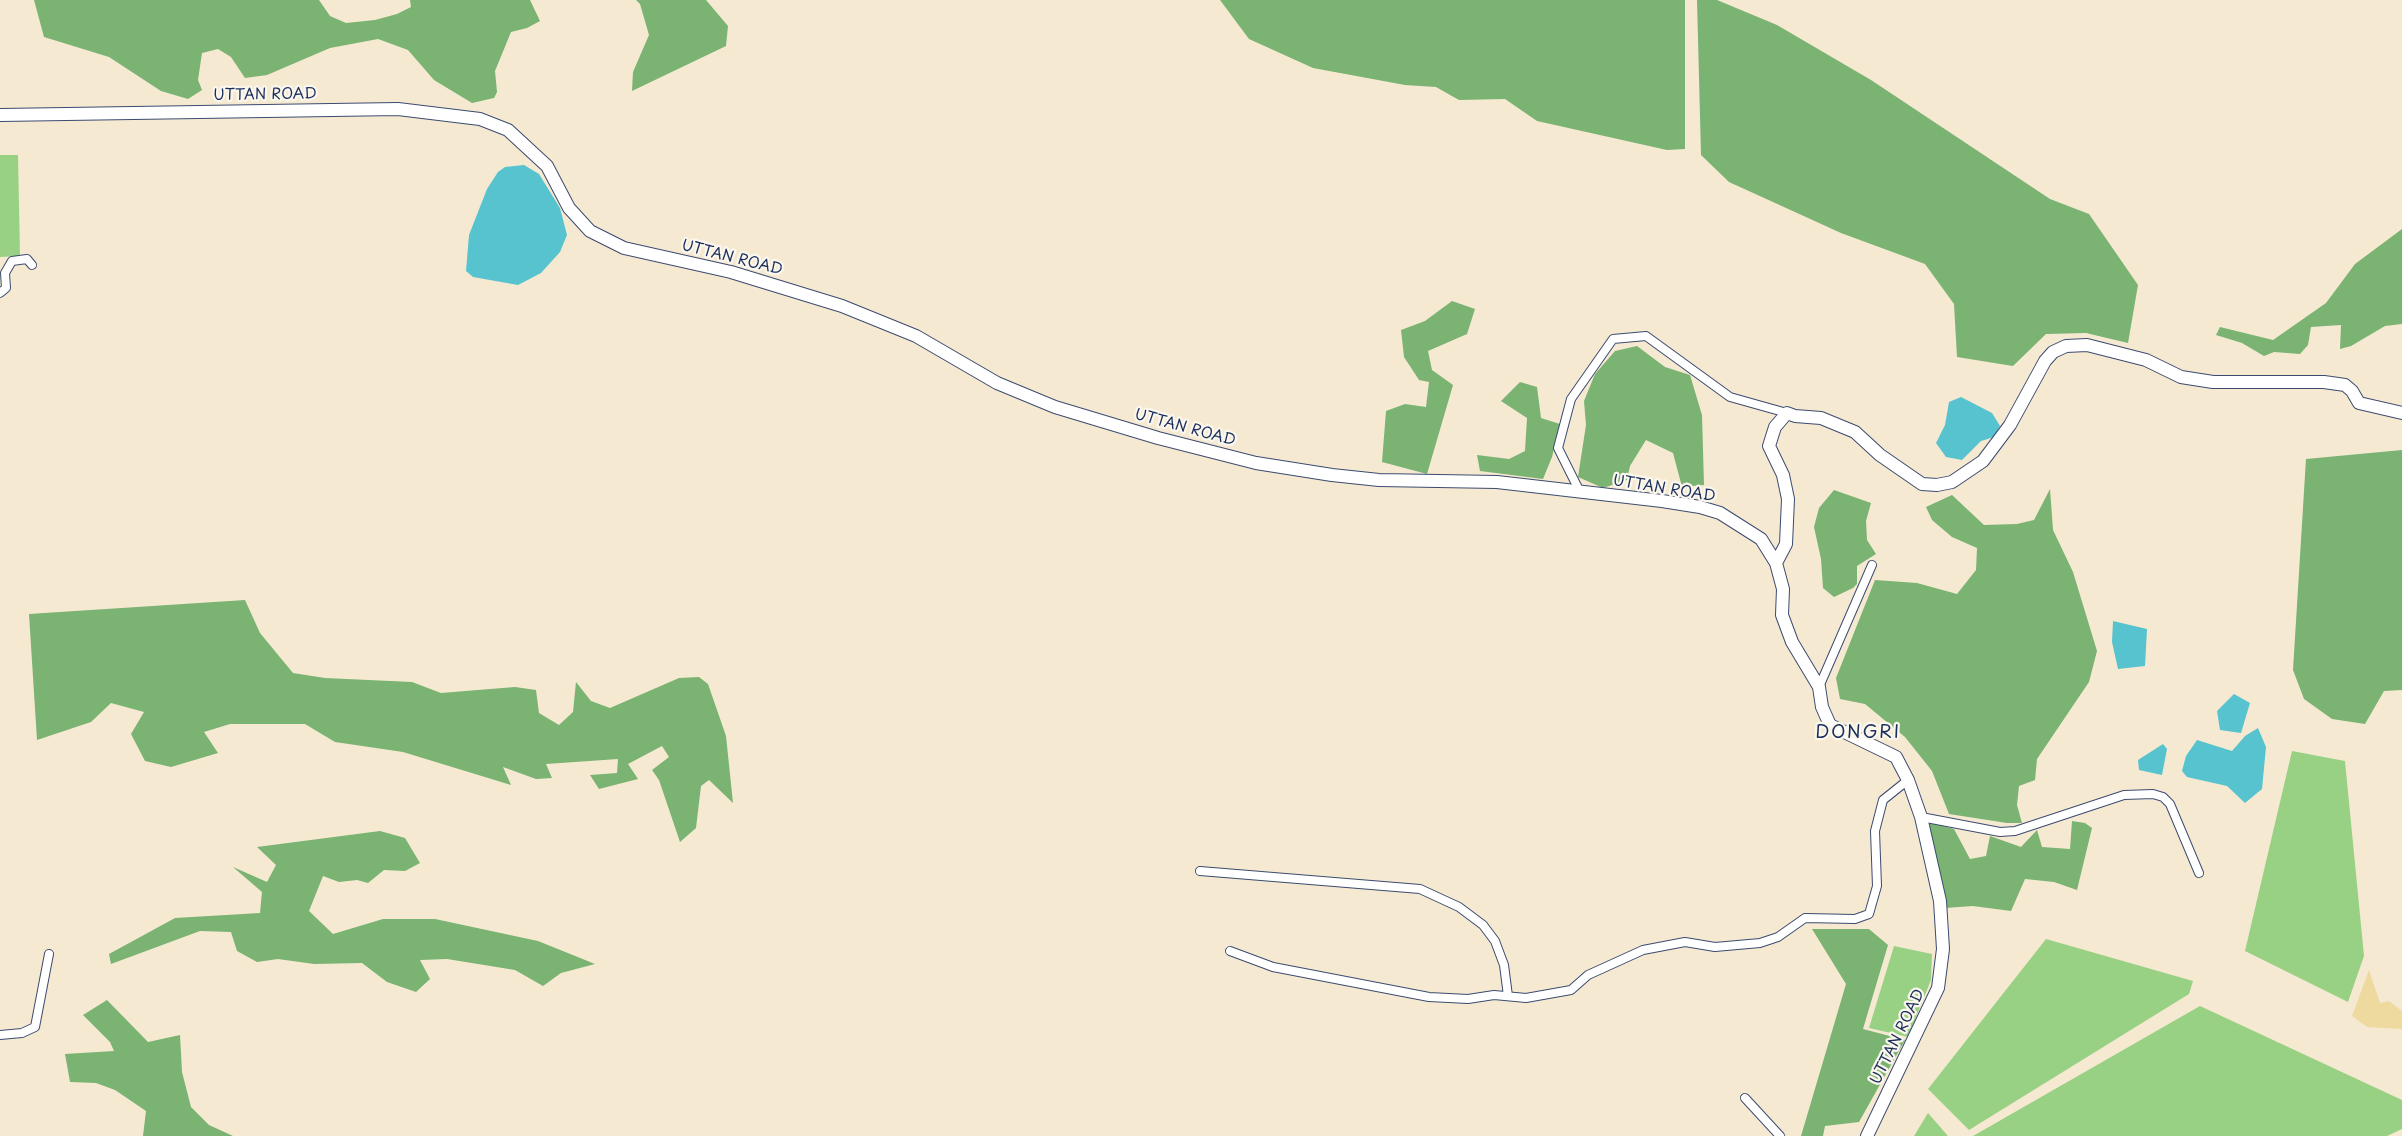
<!DOCTYPE html>
<html>
<head>
<meta charset="utf-8">
<style>
	body { margin:0 }
	canvas { display:block; background:#f5e9d2 }
</style>
</head>
<body>
<canvas width="2402" height="1136"></canvas>
<script>
const context = document.querySelector('canvas').getContext('2d');
context.lineJoin = 'round';
function fill(path, color) { context.fillStyle = color; context.fill(path, 'evenodd'); }
const shape = rows => new Path2D(rows.map(r => 'M' + r).join(''));
function trace(path, color, width, dash) { context.strokeStyle = color; context.lineWidth = width; context.lineCap = dash ? 'butt' : 'round'; context.setLineDash(dash || []); context.stroke(path); }
function label(font, color, halo, rows, align = 'center') {
  context.font = font + ' "Playpen Sans",sans-serif'; context.lineWidth = 4.5; context.setLineDash([]); context.textBaseline = 'middle'; context.strokeStyle = halo; context.fillStyle = color; for (const [text, x, y, turn = 0] of rows) {
    context.save(); context.translate(x, y); context.rotate((+turn || 0) * Math.PI / 180); context.textAlign = isNaN(turn) ? turn : align; if (halo) context.strokeText(text, 0, 0); context.fillText(text, 0, 0); context.restore();
  }
}
fill(shape([
	[0,155,18,155,20,256,0,257],
	[2292,751,2345,761,2364,956,2348,1002,2245,951],
	[2046,939,2193,981,2189,994,1969,1130,1928,1089],
	[1894,946,1932,954,1931,980,1908,1037,1869,1028],
	[2200,1006,2402,1100,2402,1129,2387,1136,1973,1136],
	[1928,1113,1948,1136,1914,1136]
]), '#99d184');
fill(shape([
	[34,0,319,0,330,16,346,23,375,20,397,14,411,7,410,0,530,0,540,21,527,28,511,32,495,71,497,92,494,98,472,103,434,80,408,50,378,39,330,48,267,75,245,78,231,57,218,49,202,53,198,80,202,90,188,99,161,91,109,57,44,37],
	[636,0,706,0,728,26,726,46,632,91,633,72,649,35,640,4],
	[1220,0,1685,0,1685,149,1667,150,1537,121,1505,99,1459,100,1436,87,1405,85,1313,68,1249,39],
	[1697,0,1717,0,1777,25,1871,80,2050,199,2089,214,2138,285,2128,343,2086,333,2046,334,2013,366,1957,357,1954,304,1925,264,1841,233,1729,182,1701,155],
	[2402,229,2402,324,2385,326,2351,346,2340,349,2341,325,2311,327,2308,345,2300,354,2274,352,2264,356,2242,343,2216,335,2220,327,2273,340,2326,303,2355,264],
	[1452,301,1475,309,1467,334,1428,351,1432,370,1453,385,1427,474,1382,462,1386,411,1405,404,1426,407,1429,382,1419,380,1404,357,1401,330,1425,321],
	[1637,346,1665,367,1690,375,1702,415,1704,485,1682,487,1673,453,1646,440,1630,466,1627,480,1603,488,1578,477,1586,425,1584,401,1595,374,1615,351],
	[1520,382,1537,387,1541,418,1560,424,1552,457,1543,479,1480,471,1477,455,1509,459,1525,451,1527,418,1501,401],
	[2402,450,2402,690,2384,691,2365,724,2332,719,2304,699,2293,670,2306,459],
	[2050,489,2053,530,2073,572,2097,651,2089,682,2037,759,2035,780,2019,786,2017,805,2022,823,2007,823,1949,814,1932,771,1905,737,1865,704,1840,699,1836,678,1875,580,1917,583,1957,594,1976,570,1977,548,1952,537,1932,520,1926,507,1952,495,1984,525,2017,524,2034,520],
	[1834,490,1871,503,1866,521,1867,540,1876,554,1857,566,1857,584,1853,588,1834,597,1823,588,1821,559,1814,527,1819,508],
	[245,600,260,633,293,673,325,678,412,682,441,693,515,687,536,690,539,713,559,725,573,712,576,682,591,701,610,708,679,678,699,677,708,684,726,736,733,803,709,780,701,786,696,828,680,842,659,780,652,770,669,757,662,746,628,764,638,779,599,789,590,775,617,773,618,759,546,764,552,778,536,779,503,767,511,785,403,752,335,742,305,724,230,724,204,732,218,753,171,767,145,761,131,734,144,712,111,703,91,722,37,740,29,614],
	[1925,821,1954,829,1970,859,1986,856,1990,836,2021,847,2037,830,2042,847,2070,849,2072,821,2085,823,2092,828,2077,890,2054,882,2025,879,2011,911,1973,906,1945,908],
	[380,831,405,838,420,863,405,871,384,870,368,883,357,880,339,882,323,876,309,911,333,934,383,919,435,919,538,941,595,964,561,973,543,986,515,970,447,959,420,960,430,979,416,992,387,982,362,963,314,964,278,959,257,962,237,951,231,932,200,931,111,964,109,954,175,918,260,913,262,892,233,867,267,882,276,865,257,847],
	[1812,929,1869,929,1888,945,1863,1029,1905,1040,1859,1122,1825,1126,1823,1136,1801,1136,1846,984],
	[107,1000,148,1042,180,1035,182,1072,191,1107,209,1125,233,1136,143,1136,146,1111,115,1090,96,1083,70,1082,65,1054,114,1051,110,1042,83,1015]
]), '#7ab372');
fill(shape([
	[2369,970,2380,1003,2389,1001,2402,1011,2402,1029,2367,1027,2352,1016]
]), '#eeda9e');
fill(shape([
	[524,165,539,174,560,208,567,235,560,252,541,273,518,285,473,277,466,271,469,235,487,189,498,172,505,167],
	[1961,397,1992,413,2000,426,1994,437,1981,441,1962,460,1946,457,1936,443,1945,425,1949,402],
	[2113,621,2147,629,2145,666,2118,669,2112,642],
	[2234,694,2250,703,2241,733,2220,730,2217,711],
	[2258,728,2266,747,2262,789,2245,803,2227,786,2187,777,2182,771,2186,756,2197,740,2232,751,2245,736],
	[2163,744,2167,749,2162,775,2139,770,2138,760]
]), '#56c3cf');
const street = shape([
	[0,293,6,288,5,273,12,261,27,259,32,265],
	[1580,492,1558,448,1571,399,1613,339,1646,336,1730,397,1787,413],
	[1819,687,1872,565],
	[1921,817,2000,832,2015,831,2124,795,2153,794,2163,797,2170,804,2199,873],
	[1200,871,1420,889,1459,907,1483,925,1495,941,1504,965,1508,996],
	[1230,951,1273,967,1429,997,1468,999,1494,995,1526,998,1571,990,1588,975,1643,950,1685,942,1715,947,1760,943,1778,937,1805,918,1855,919,1869,914,1877,886,1875,831,1883,800,1908,780],
	[0,1035,22,1033,35,1027,49,954],
	[1745,1098,1780,1136]
]);
const secondary = shape([
	[0,115,398,109,480,119,508,130,547,166,569,208,590,231,624,248,731,272,842,306,916,336,997,383,1055,407,1158,438,1256,463,1332,475,1379,480,1497,482,1662,501,1700,507,1720,513,1761,539,1776,563,1783,589,1782,615,1792,642,1819,687,1822,707,1830,725,1896,757,1908,780,1921,817,1940,901,1943,949,1938,988,1867,1136],
	[1776,563,1786,544,1788,499,1783,475,1769,446,1775,427,1787,413,1795,416,1821,418,1855,432,1880,455,1922,484,1937,485,1952,482,1983,461,2010,425,2045,361,2053,352,2066,346,2087,345,2146,360,2181,377,2213,382,2324,382,2345,385,2352,391,2359,403,2402,413]
]);
trace(street, '#3c4b6f', 10);
trace(secondary, '#3c4b6f', 14);
trace(street, '#fff', 8);
trace(secondary, '#fff', 12);
label('15px', '#1b2f5e', '#fbf7ec', [
	["UTTAN ROAD",265,95,-1],
	["UTTAN ROAD",732,258,14],
	["UTTAN ROAD",1185,428,15],
	["UTTAN ROAD",1664,489,9],
	["UTTAN ROAD",1898,1037,-64]
]);
context.letterSpacing = '1.5px';
label('18px', '#1b2f5e', '#fbf7ec', [
	["DONGRI",1858,733]
]);
context.letterSpacing = '0px';
</script>
</body>
</html>
